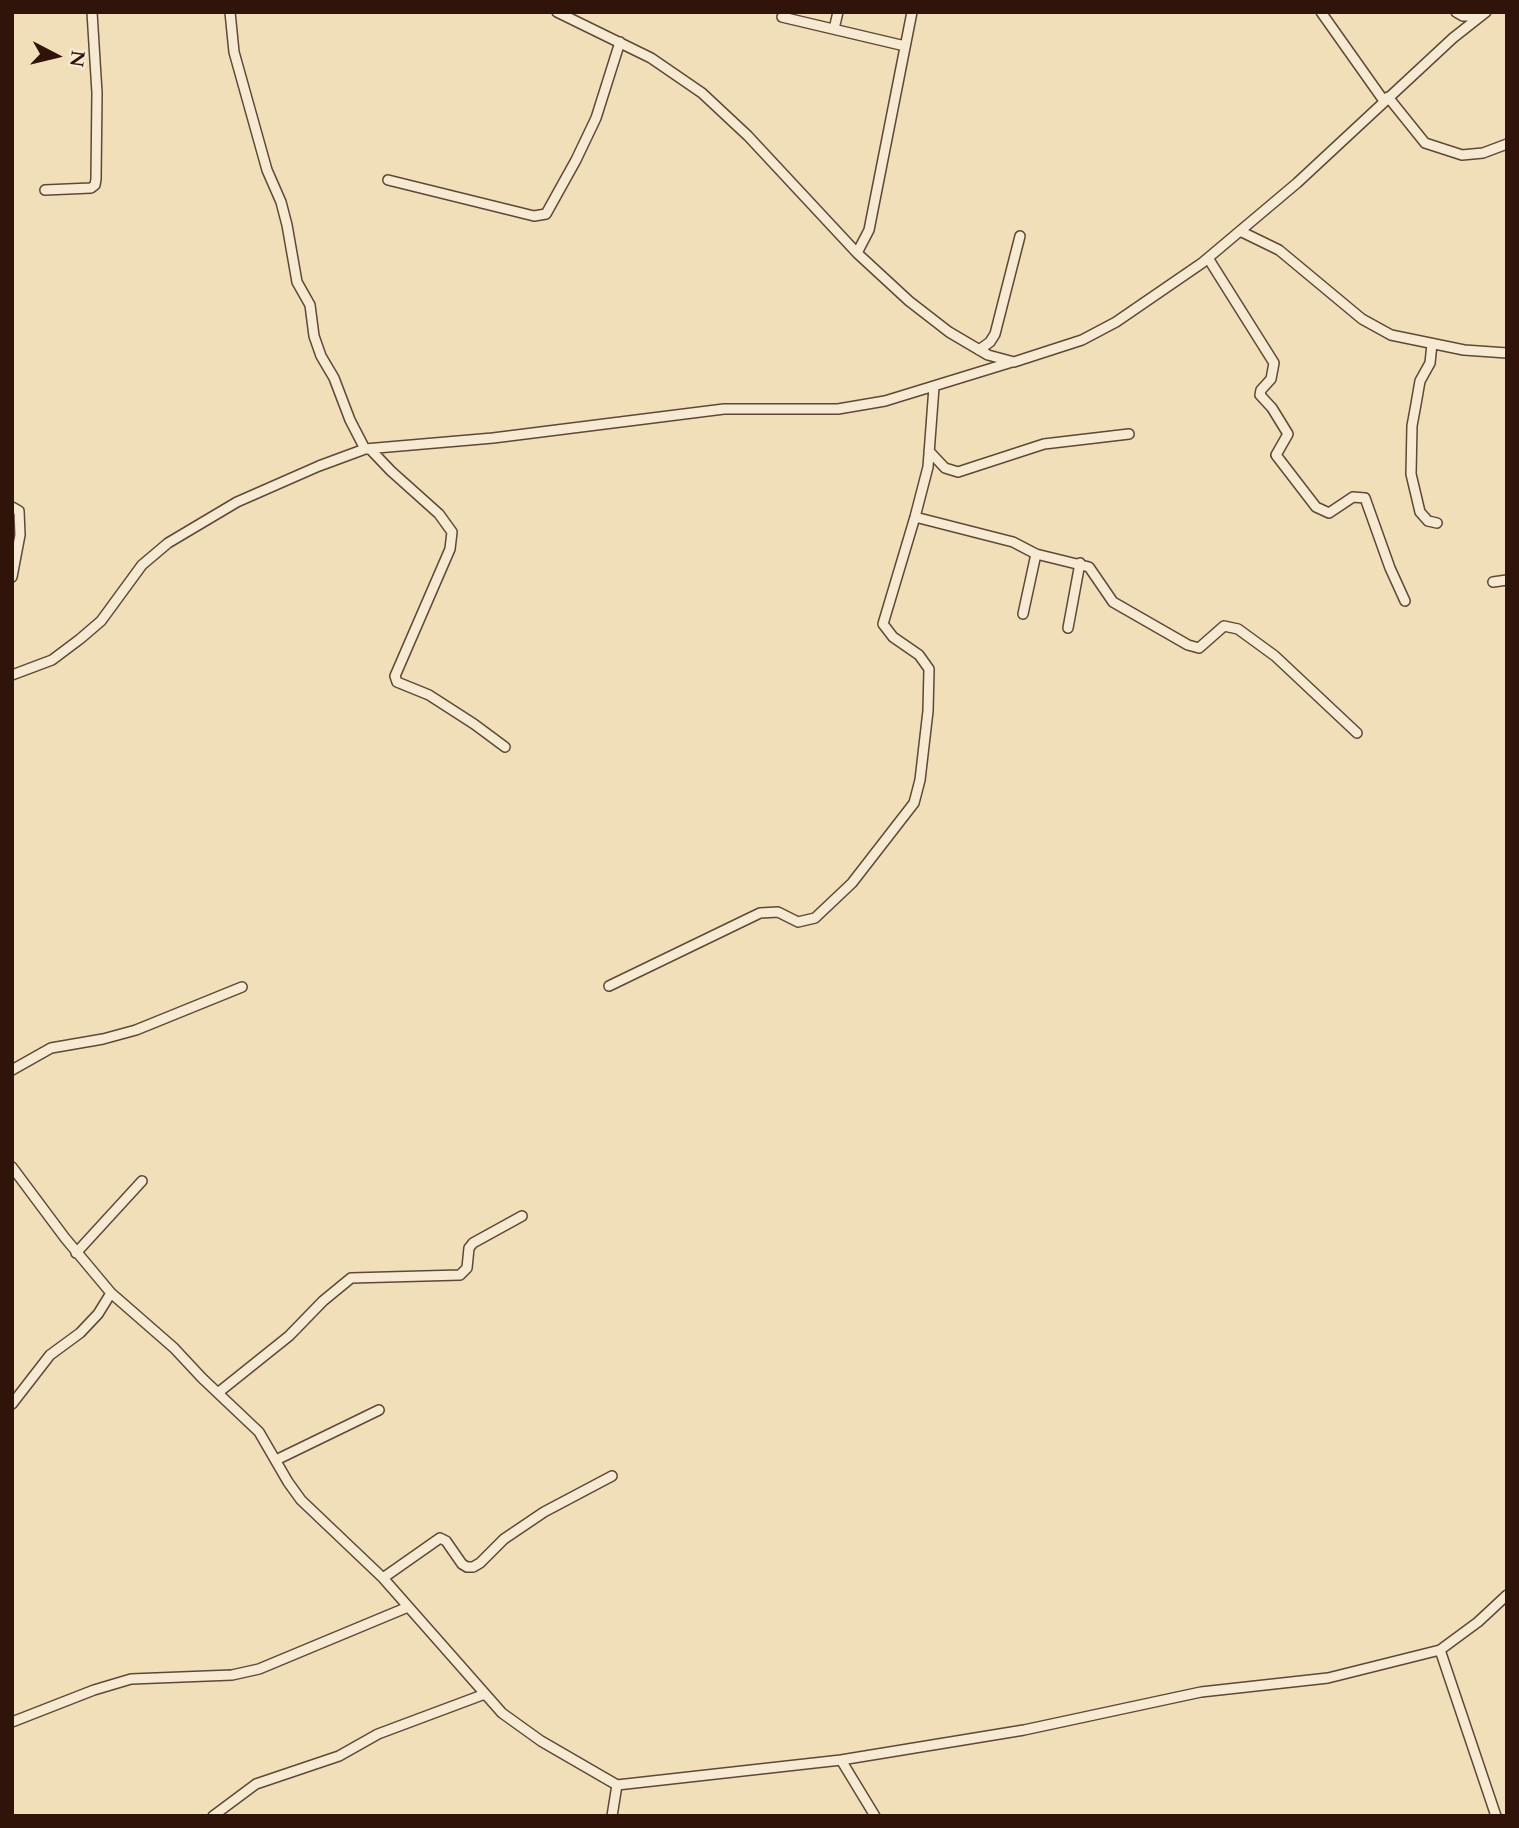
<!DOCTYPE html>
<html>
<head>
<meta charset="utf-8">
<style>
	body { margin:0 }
	#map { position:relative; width:1519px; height:1828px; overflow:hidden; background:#f1dfb9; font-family:Cardo,serif }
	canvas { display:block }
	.frame { position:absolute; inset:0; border:14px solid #30140a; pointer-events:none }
	.north { position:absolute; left:21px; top:21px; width:70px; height:70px; -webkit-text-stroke:5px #f6ead2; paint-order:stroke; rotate:97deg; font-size:19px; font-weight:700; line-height:28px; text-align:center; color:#30140a }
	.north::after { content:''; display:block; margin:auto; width:24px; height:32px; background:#30140a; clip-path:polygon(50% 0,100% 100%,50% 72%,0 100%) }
</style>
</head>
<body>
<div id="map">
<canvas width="1519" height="1828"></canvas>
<div class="frame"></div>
<div class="north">N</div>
</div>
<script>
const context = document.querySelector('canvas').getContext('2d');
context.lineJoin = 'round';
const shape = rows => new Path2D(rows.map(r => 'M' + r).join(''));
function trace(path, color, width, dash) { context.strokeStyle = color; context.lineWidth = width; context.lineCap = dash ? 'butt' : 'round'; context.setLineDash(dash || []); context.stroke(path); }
const street = shape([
	[230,12,234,52,267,170,281,202,287,225,297,282,310,305,314,336,321,356,334,378,350,420,365,449],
	[557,12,651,58,702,93,748,136,857,253,909,301,949,332,988,355,1014,362,1082,340,1116,322,1202,263,1297,183,1453,38,1486,12],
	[1321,12,1384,101],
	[1456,12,1463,16,1481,16],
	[782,17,905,46],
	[834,29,838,12],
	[1388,97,1425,143,1462,155,1483,153,1507,144],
	[388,180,534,216,546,214,576,160,596,118,620,42],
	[45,190,91,188,95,185,96,179,97,93,92,12],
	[1242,232,1279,250,1362,319,1391,335,1464,350,1507,353],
	[857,253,869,230,912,12],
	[1208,258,1274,363,1271,379,1261,390,1260,395,1272,408,1288,434,1276,455,1316,507,1329,513,1353,497,1365,498,1390,568,1405,601],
	[1432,344,1430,363,1420,381,1416,404,1412,426,1411,474,1420,512,1428,521,1437,523],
	[979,350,990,342,995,334,1020,236],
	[370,449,391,471,439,514,452,532,450,549,395,676,397,682,429,695,474,724,505,747],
	[929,451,945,468,958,472,1044,444,1129,434],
	[12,507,19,511,20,535,12,577],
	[915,517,1013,542,1036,554,1089,567,1113,602,1188,645,1199,648,1224,626,1238,629,1275,656,1357,733],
	[1493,582,1507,580],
	[1023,614,1036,554],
	[1068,628,1080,563],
	[12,675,52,660,80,639,101,621,142,565,168,543,237,502,319,466,365,449,493,438,724,409,838,409,885,401,1012,362],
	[609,986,760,913,778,912,798,922,815,918,852,883,914,803,920,780,928,711,929,669,919,655,893,637,883,624,915,517,928,467,934,387],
	[12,1070,51,1048,103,1039,136,1030,242,987],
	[12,1167,65,1238,111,1293,174,1348,202,1378,259,1432,288,1482,301,1500,383,1578,502,1713,541,1741,617,1785,841,1760,1024,1730,1201,1692,1328,1678,1440,1650,1496,1816],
	[76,1253,142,1181],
	[219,1392,289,1336,323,1301,351,1278,460,1275,467,1268,469,1248,473,1243,522,1216],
	[12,1404,50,1355,80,1333,98,1314,111,1293],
	[276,1460,379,1410],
	[383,1578,440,1538,446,1541,462,1564,467,1567,473,1567,480,1563,504,1539,544,1512,612,1476],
	[1440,1650,1478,1622,1507,1595],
	[12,1722,94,1690,131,1679,232,1675,259,1669,408,1607],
	[841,1760,875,1816],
	[213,1816,256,1784,339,1756,378,1734,485,1694],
	[612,1816,617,1785]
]);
trace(street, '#604736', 12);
trace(street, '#f6ead2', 9);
</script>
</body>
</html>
